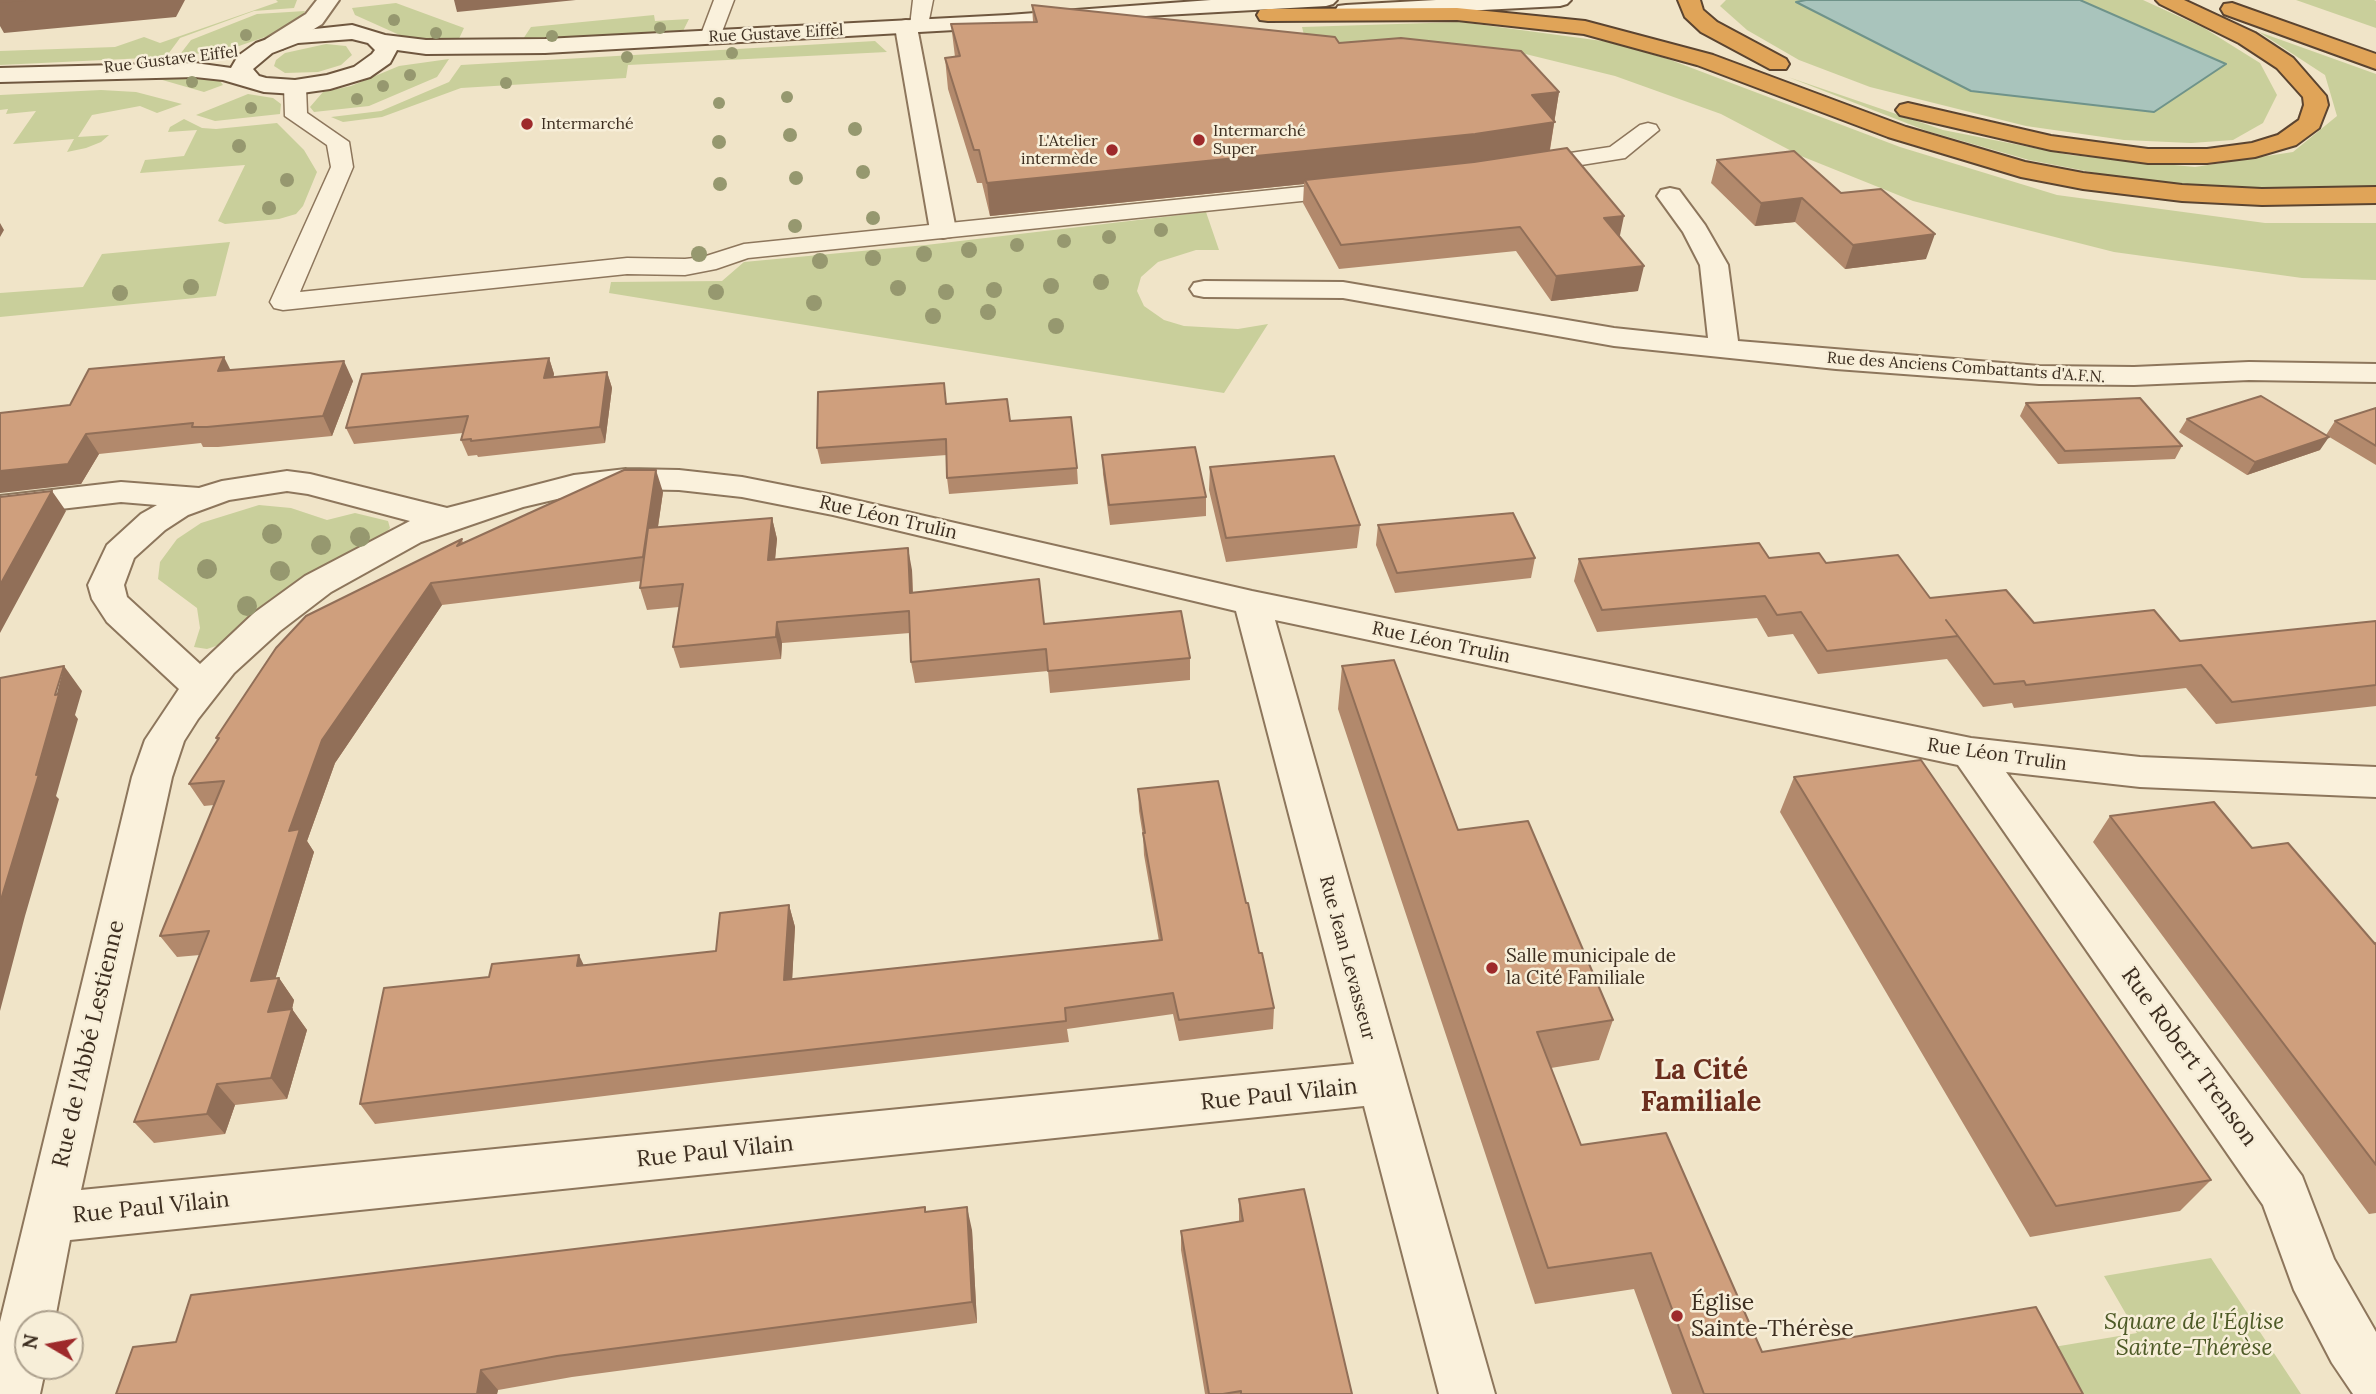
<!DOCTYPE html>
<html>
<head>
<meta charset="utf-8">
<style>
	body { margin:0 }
	#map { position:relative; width:2376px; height:1394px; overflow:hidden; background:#f0e4c8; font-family:Lora,serif }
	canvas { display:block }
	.north { position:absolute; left:14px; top:1310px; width:70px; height:70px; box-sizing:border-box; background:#f7eed8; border:2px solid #ada18e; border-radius:50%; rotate:280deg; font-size:19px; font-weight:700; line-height:28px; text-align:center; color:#3d2e20 }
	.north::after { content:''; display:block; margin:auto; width:24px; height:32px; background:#9e2a2b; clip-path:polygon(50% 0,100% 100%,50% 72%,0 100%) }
</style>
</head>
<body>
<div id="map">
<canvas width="2376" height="1394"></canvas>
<div class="north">N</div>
</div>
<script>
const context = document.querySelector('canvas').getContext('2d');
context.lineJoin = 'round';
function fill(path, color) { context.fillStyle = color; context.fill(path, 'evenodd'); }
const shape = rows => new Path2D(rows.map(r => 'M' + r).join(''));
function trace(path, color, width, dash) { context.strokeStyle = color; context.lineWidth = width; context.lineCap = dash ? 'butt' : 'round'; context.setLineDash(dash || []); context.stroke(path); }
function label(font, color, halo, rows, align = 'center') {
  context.font = font + ' Lora,serif'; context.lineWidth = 5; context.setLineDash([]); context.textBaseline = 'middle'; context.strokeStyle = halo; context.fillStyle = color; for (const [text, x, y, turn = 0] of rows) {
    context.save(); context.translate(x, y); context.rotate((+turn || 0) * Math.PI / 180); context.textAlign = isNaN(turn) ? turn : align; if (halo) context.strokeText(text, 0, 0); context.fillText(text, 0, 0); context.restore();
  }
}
fill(shape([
	[276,0,297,0,294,8,254,11,180,38,166,57,0,65,0,51,115,47,144,37,160,43,278,2],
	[1726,0,1806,0,1797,2,2226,64,2080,0,2143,0,2204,28,2260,63,2277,95,2263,123,2233,140,2191,143,2124,140,2026,126,1870,87,1799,60,1747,30,1720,6],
	[2296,0,2374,0,2376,1,2376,28],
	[396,3,464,28,457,43,404,37,355,15,352,8],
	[305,11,299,21,289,28,268,36,236,47,178,57,191,40,257,14],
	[654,15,655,21,689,19,683,31,523,39,531,27],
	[1461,22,1610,42,1668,59,1900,147,2057,195,2265,223,2376,223,2376,280,2302,278,2114,252,1913,201,1801,156,1721,114,1615,76,1501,48,1333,67,1308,51,1302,27],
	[2259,32,2376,74,2376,186,2246,190,2148,183,2029,160,1927,131,1788,77,1943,130,2070,155,2195,167,2293,152,2337,116,2325,75],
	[875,41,887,52,628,65,626,78,461,88,382,117,343,122,331,117,381,111,449,82,461,65],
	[326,44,346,46,352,55,341,65,318,72,285,73,274,66,276,60,285,53],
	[449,59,437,77,369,106,314,112,310,107,323,92,351,86,399,66],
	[165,73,199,76,220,81,223,85,204,92,159,79],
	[101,90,136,92,182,104,157,113,140,106,92,115,78,137,109,135,101,142,86,148,67,152,74,139,13,144,36,111,6,114,8,109,0,110,0,95],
	[248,94,273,98,281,104,280,114,215,121,196,115],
	[184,119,202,128,216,129,277,123,304,150,317,172,303,206,296,214,279,219,225,224,218,221,245,165,140,173,145,160,184,156,197,130,168,132,170,127],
	[1206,212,1219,250,1196,250,1158,262,1141,277,1137,291,1144,306,1164,320,1184,326,1238,329,1268,324,1224,393,609,293,611,282,722,281,744,262,926,245],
	[230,242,216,296,0,317,0,293,83,287,102,254],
	[259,505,291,508,327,520,355,513,388,521,390,528,383,536,222,644,207,649,194,647,200,628,197,608,158,579,160,562,177,539,201,523],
	[2211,1258,2301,1394,2047,1394,2024,1352,2137,1333,2104,1276]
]), '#c9cf9b');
const water = shape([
	[1806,0,2080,0,2226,64,2154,112,1971,91,1796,2,1806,0]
]);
fill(water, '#a9c4bc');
trace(water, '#6f938a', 2);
const lane = shape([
	[714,0,734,0,720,37,717,41,710,43,703,41,700,37,714,0],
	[913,0,933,0,927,30,913,30,910,26,913,0],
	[295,81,302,83,306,87,307,113,349,142,353,167,300,292,627,258,685,259,703,257,744,244,1350,182,1358,184,1362,189,1358,194,1350,196,748,258,716,269,685,275,627,274,283,310,274,308,270,302,331,167,327,145,285,116,284,87,288,83,295,81],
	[1648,123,1656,125,1659,130,1625,158,1531,173,1523,171,1520,166,1523,161,1531,159,1610,147,1640,125,1648,123]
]);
const street = shape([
	[317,0,339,0,322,24,282,49,266,49,263,44,266,39,306,14,317,0],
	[906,20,914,22,917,27,956,230,952,236,943,238,934,236,930,230,895,27,898,22,906,20],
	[1670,188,1679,190,1705,225,1728,265,1738,341,2039,366,2134,367,2249,362,2376,364,2376,382,2249,380,2134,385,2039,384,1836,369,1614,346,1343,298,1204,297,1194,295,1190,289,1194,283,1204,281,1343,282,1614,328,1708,338,1700,265,1683,232,1657,196,1661,190,1670,188],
	[626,469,679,470,742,477,833,495,1252,591,1971,738,2140,757,2376,767,2376,797,2140,787,2006,772,2302,1176,2334,1259,2376,1332,2376,1394,2353,1394,2332,1363,2294,1290,2263,1205,1958,765,1275,620,1495,1394,1439,1394,1364,1106,70,1240,54,1324,28,1324,28,1366,46,1366,40,1394,0,1394,0,1322,132,777,145,740,179,689,107,622,92,599,88,585,107,545,141,514,157,505,121,502,0,516,0,496,121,482,199,488,222,481,287,471,310,474,447,508,574,475,626,469],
	[626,489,679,490,742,497,833,515,1236,611,1354,1064,81,1190,172,777,184,741,198,719,234,673,280,631,331,592,421,542,523,507,574,495,626,489],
	[287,491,308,494,410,521,305,576,254,613,200,664,127,597,124,585,134,558,165,530,188,515,229,500,287,491]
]);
const secondary = shape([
	[1211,0,1337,0,1333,4,1326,6,1110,18,1008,27,545,53,426,54,397,50,390,63,370,77,330,89,295,94,264,92,223,80,195,77,0,82,0,68,195,63,231,68,238,56,256,43,287,32,352,25,385,35,426,40,545,39,1008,15,1211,0],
	[352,39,368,43,375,50,372,54,354,67,327,75,295,80,266,78,259,76,253,69,272,53,298,43,352,39],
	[1436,0,1571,0,1567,4,1560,6,1346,17,1338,16,1335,11,1338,6,1346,5,1436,0]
]);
const highway = shape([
	[1678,0,1700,0,1703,10,1717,22,1786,59,1789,64,1786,69,1770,69,1701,32,1685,17,1678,0],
	[2156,0,2184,0,2255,33,2293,58,2326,96,2328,105,2319,128,2296,145,2255,157,2207,163,2148,163,2051,150,1900,115,1896,110,1900,105,1908,103,2051,136,2148,149,2207,149,2252,143,2278,135,2299,120,2304,105,2303,97,2277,68,2239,43,2160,4,2156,0],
	[2232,3,2376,54,2376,69,2224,14,2221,9,2224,4,2232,3],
	[1457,8,1585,21,1713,55,1906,127,2025,162,2083,173,2182,185,2262,189,2376,187,2376,203,2262,205,2182,201,2083,189,2021,177,1888,137,1697,65,1584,34,1457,20,1268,21,1260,20,1257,15,1260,10,1268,9,1457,8]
]);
trace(lane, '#8d765c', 3);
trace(street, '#8d765c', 4);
trace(secondary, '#6f573f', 4);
trace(highway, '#5b4430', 4);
fill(lane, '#faf1dc');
fill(street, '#faf1dc');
fill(secondary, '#faf1dc');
fill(highway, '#e0a458');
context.fillStyle = '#96986f';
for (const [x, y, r] of [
	[394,20,6],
	[660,28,6],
	[436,33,6],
	[246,35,6],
	[552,36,6],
	[732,53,6],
	[627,57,6],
	[410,75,6],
	[192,82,6],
	[506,83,6],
	[383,86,6],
	[787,97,6],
	[357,99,6],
	[719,103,6],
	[251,108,6],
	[855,129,7],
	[790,135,7],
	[719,142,7],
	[239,146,7],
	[863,172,7],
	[796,178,7],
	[287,180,7],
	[720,184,7],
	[269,208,7],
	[873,218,7],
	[795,226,7],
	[1161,230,7],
	[1109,237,7],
	[1064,241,7],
	[1017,245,7],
	[969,250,8],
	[699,254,8],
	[924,254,8],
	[873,258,8],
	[820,261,8],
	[1101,282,8],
	[1051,286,8],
	[191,287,8],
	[898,288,8],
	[994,290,8],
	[716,292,8],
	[946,292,8],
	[120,293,8],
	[814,303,8],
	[988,312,8],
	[933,316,8],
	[1056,326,8],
	[272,534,10],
	[360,537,10],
	[321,545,10],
	[207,569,10],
	[280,571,10],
	[247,606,10]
]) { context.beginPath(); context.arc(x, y, r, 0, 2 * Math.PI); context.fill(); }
fill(shape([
	[1032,5,1339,43,1559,92,1550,150,1620,237,1638,291,1551,301,1516,251,1339,269,1303,203,1304,184,990,216,982,183,977,183,948,89,945,58,955,57,951,24,1033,22],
	[1717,160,1841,193,1926,259,1845,269,1795,222,1755,226,1711,183],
	[549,358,554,374,553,378,607,372,612,388,605,443,478,457,477,455,468,456,461,440,463,433,354,444,346,428],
	[231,370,353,381,332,436,218,447,203,447,201,443,99,454,81,484,70,405],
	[2026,403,2182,446,2175,459,2058,464,2020,416],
	[947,404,1010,421,1077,468,1078,484,949,494,947,478,947,455,821,464,817,448],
	[2376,408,2376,465,2326,435,2335,421],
	[2187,419,2320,450,2247,475,2179,432],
	[1102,455,1206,497,1206,516,1110,525,1103,474],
	[1210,467,1360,525,1357,548,1226,562,1209,490],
	[663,492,658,527,772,518,777,539,775,559,912,570,913,592,1190,658,1190,680,1050,693,1048,671,915,683,911,662,910,633,782,643,781,659,680,668,673,647,679,607,647,610,640,588,641,581,442,605,335,763,307,841,314,852,275,979,279,978,294,1000,292,1009,307,1030,287,1099,235,1105,225,1134,154,1143,134,1122,200,955,177,957,160,936,214,805,204,806,189,784,217,741,216,738,462,539,463,543],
	[1378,525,1535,558,1531,578,1395,593,1376,545],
	[1769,558,1826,563,1930,598,2034,623,2180,641,2376,621,2376,706,2216,724,2186,688,2014,708,2012,703,1983,707,1947,659,1818,674,1793,634,1768,637,1757,618,1597,632,1574,581,1579,559],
	[1342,666,1458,830,1613,1020,1599,1060,1551,1068,1581,1145,1762,1352,2083,1394,1672,1394,1634,1289,1535,1304,1338,709],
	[1794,777,2211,1180,2180,1211,2030,1237,1780,812],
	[1138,789,1246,903,1274,1008,1273,1029,1179,1041,1173,1014,1067,1029,1069,1042,719,1082,375,1124,360,1104,489,977,716,951,789,905,795,927,792,979,1159,941,1144,855,1143,836,1139,811],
	[2110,816,2252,848,2376,943,2376,1213,2369,1214,2093,842],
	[1239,1199,1352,1394,1205,1394,1181,1250,1181,1231,1239,1222],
	[926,1212,972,1230,977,1323,572,1377,498,1390,497,1394,116,1394,176,1342]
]), '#b2896c');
fill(shape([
	[25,0,185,0,176,17,4,33,0,26,0,2],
	[454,0,576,0,457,12],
	[1559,92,1549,154,1305,180,1304,184,990,216,987,183,1532,95],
	[1802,198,1795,222,1755,226,1761,203],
	[1624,216,1619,240,1604,218],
	[0,223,4,230,0,237],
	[1935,234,1926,259,1845,269,1853,245],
	[1644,266,1638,291,1551,301,1556,276],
	[224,357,234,377,218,371],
	[549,358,554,374,550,394,544,378],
	[344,361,353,381,332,436,323,416],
	[607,372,612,388,605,443,600,427],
	[86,434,99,454,81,484,0,493,0,471],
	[2329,437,2320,450,2247,475,2255,462],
	[656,470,663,492,650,580,643,557],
	[52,491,66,511,0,633,0,585],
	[772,518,777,539,773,581,768,560],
	[908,548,912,570,913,614,910,593],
	[431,583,442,605,335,763,307,841,314,852,268,1003,251,981,289,831,322,740],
	[777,622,782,643,781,659,776,637],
	[64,666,82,691,75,715,78,719,56,796,59,799,25,916,0,1011,0,903,36,775],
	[789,905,795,927,791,1001,784,980],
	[579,955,589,976,577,966],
	[279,978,294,1000,292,1009,307,1030,287,1099,271,1078,268,1012],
	[217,1084,235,1105,225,1134,207,1114],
	[967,1207,972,1230,977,1323,972,1302],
	[481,1370,498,1390,497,1394,477,1394]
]), '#916f58');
const building = shape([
	[0,0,25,0,0,2,0,0],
	[1032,5,1335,37,1339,43,1401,38,1521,51,1559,92,1532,95,1555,122,1475,134,987,183,979,150,974,150,945,58,960,56,951,24,1037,22,1032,5],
	[1567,148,1624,216,1604,218,1644,266,1556,276,1520,227,1341,245,1305,180,1474,162,1567,148],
	[1794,151,1841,193,1881,189,1935,234,1853,245,1802,198,1761,203,1717,160,1794,151],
	[224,357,218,371,344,361,323,416,207,427,192,427,193,423,86,434,68,464,0,471,0,413,70,405,89,369,224,357],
	[549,358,544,378,607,372,600,427,471,441,471,439,461,440,468,416,346,428,362,374,549,358],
	[944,383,946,404,1007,399,1010,421,1071,417,1077,468,947,478,946,439,817,448,818,392,944,383],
	[2261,396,2329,437,2255,462,2187,419,2261,396],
	[2140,398,2182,446,2065,451,2026,403,2140,398],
	[2376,408,2376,446,2335,421,2376,408],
	[1195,447,1206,497,1109,505,1102,455,1195,447],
	[1334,456,1360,525,1226,538,1210,467,1334,456],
	[624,470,656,470,643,557,431,583,322,740,289,831,300,829,251,981,279,978,268,1012,292,1009,271,1078,217,1084,207,1114,134,1122,209,931,160,936,224,781,189,784,219,738,216,738,276,648,306,616,462,539,457,546,624,470],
	[52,491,0,585,0,497,52,491],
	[1513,513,1535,558,1397,573,1378,525,1513,513],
	[772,518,768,560,908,548,910,593,1039,579,1044,624,1181,611,1190,658,1048,671,1046,649,911,662,909,611,777,622,776,637,673,647,683,584,640,588,648,528,772,518],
	[1759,543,1769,558,1819,553,1826,563,1898,555,1930,598,2006,590,2034,623,2154,610,2180,641,2376,621,2376,685,2232,702,2201,665,2026,685,2024,681,1994,684,1946,620,1958,636,1827,651,1801,612,1777,615,1765,596,1602,610,1579,559,1759,543],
	[1394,660,1458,830,1528,821,1613,1020,1537,1032,1581,1145,1666,1133,1762,1352,2036,1307,2083,1394,1704,1394,1651,1253,1548,1268,1342,666,1394,660],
	[64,666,55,695,59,694,36,775,39,774,0,903,0,678,64,666],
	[1921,760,2211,1180,2056,1206,1794,777,1921,760],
	[1218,781,1246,903,1248,903,1259,953,1262,953,1274,1008,1179,1020,1173,993,1065,1008,1066,1021,710,1061,360,1104,384,988,489,977,492,964,579,955,577,966,716,951,720,913,789,905,784,980,1162,940,1143,833,1145,833,1138,789,1218,781],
	[2214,802,2252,848,2288,843,2375,944,2376,943,2376,1165,2110,816,2214,802],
	[1304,1189,1352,1394,1241,1394,1241,1391,1223,1394,1209,1394,1181,1231,1243,1221,1239,1199,1304,1189],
	[925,1207,925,1212,967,1207,972,1302,557,1356,481,1370,477,1394,116,1394,133,1347,176,1342,191,1295,925,1207]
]);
fill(building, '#cf9f7d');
trace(building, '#916f58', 2);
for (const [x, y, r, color] of [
	[527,124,7,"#9e2a2b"],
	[1199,140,7,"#9e2a2b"],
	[1112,150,7,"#9e2a2b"],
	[1492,968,7,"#9e2a2b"],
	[1677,1316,7,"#9e2a2b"]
]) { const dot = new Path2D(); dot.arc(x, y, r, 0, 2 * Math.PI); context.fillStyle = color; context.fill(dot); trace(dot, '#f7eed8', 2.5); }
label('16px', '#3d2e20', '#f7eed8', [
	["Rue Gustave Eiffel",776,34,-3],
	["Rue Gustave Eiffel",171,60,-7],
	["Rue des Anciens Combattants d'A.F.N.",1966,368,4]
]);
label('16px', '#3d2e20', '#f7eed8', [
	["Intermarché",541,124],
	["Intermarché",1213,131],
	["Super",1213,149],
	["L'Atelier",1098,141,"right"],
	["intermède",1098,159,"right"]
], 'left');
label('19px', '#3d2e20', '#f7eed8', [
	["Rue Léon Trulin",888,518,13],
	["Rue Léon Trulin",1441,643,12],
	["Rue Léon Trulin",1997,755,8],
	["Rue Jean Levasseur",1347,958,75]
]);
label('19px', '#3d2e20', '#f7eed8', [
	["Salle municipale de",1506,957],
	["la Cité Familiale",1506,979]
], 'left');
label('23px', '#3d2e20', '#f7eed8', [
	["Rue de l'Abbé Lestienne",89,1044,-77],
	["Rue Robert Trenson",2189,1057,54],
	["Rue Paul Vilain",1279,1095,-6],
	["Rue Paul Vilain",715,1152,-6],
	["Rue Paul Vilain",151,1208,-6]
]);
label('23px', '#3d2e20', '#f7eed8', [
	["Église",1691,1303],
	["Sainte-Thérèse",1691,1329]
], 'left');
label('italic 23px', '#4d5a26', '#f7eed8', [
	["Square de l'Église",2194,1322],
	["Sainte-Thérèse",2194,1348]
]);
label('bold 28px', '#6b2e1e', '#f7eed8', [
	["La Cité",1701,1071],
	["Familiale",1701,1103]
]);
</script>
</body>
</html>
